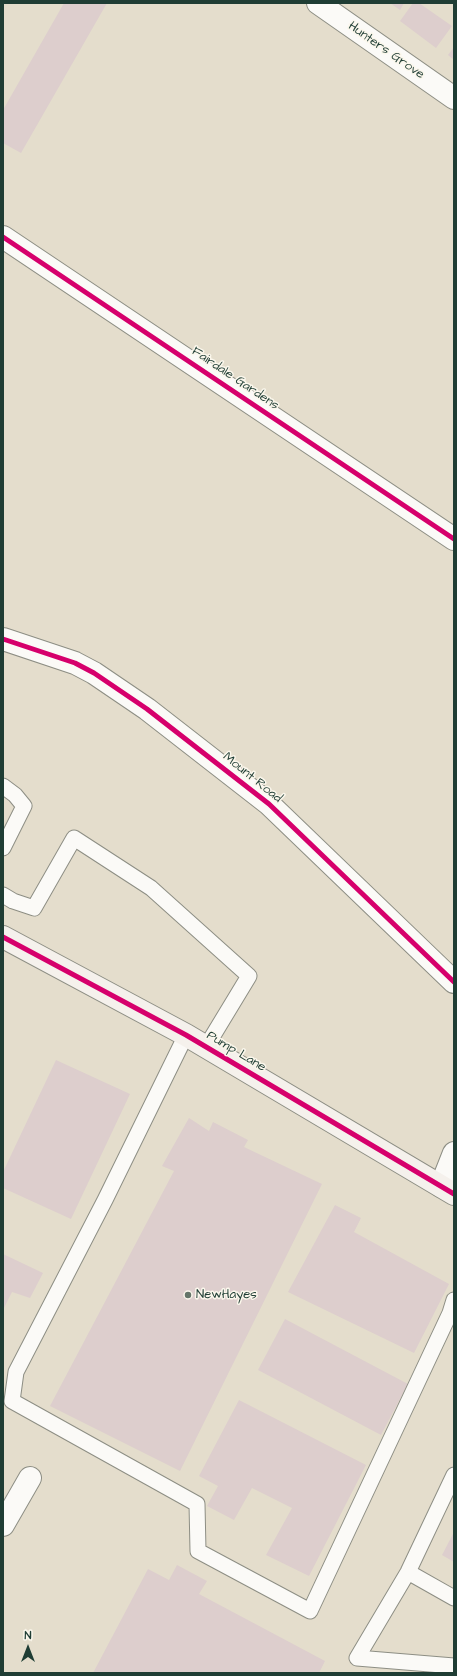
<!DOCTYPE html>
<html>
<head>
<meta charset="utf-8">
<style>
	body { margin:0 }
	#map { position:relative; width:457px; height:1676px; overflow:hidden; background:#e4ddcc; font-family:"Architects Daughter",sans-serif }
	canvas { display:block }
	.frame { position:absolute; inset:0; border:4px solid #1f3d34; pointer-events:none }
	.north { position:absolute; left:8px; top:1628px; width:40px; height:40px; -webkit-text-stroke:3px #fbf7ec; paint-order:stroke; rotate:0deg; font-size:11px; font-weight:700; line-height:16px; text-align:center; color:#1f3d34 }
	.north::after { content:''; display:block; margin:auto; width:14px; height:18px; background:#1f3d34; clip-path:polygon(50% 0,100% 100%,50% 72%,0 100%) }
</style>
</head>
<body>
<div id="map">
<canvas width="457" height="1676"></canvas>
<div class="frame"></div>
<div class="north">N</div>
</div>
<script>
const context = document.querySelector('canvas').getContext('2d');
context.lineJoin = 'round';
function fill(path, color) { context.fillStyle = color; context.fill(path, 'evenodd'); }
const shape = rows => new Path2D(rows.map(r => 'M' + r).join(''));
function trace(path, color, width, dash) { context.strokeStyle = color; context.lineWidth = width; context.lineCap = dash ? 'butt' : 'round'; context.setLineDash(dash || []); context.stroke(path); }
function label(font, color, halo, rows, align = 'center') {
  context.font = font + ' "Architects Daughter",sans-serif'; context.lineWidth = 3; context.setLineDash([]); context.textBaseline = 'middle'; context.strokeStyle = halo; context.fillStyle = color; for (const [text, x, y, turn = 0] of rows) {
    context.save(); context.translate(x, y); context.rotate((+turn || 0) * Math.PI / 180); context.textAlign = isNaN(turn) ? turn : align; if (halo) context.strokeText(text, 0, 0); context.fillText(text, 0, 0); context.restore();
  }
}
fill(shape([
	[64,3,107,3,21,153,3,143,3,110],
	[390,3,404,3,400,10],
	[413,3,419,3,452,26,436,48,400,21],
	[454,47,454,60,448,55],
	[56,1060,130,1094,71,1219,3,1188,3,1172],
	[189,1118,209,1131,213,1122,248,1140,244,1147,322,1184,180,1471,50,1406,174,1171,162,1166],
	[335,1205,361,1218,354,1232,449,1284,414,1353,288,1292],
	[3,1254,43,1273,30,1298,12,1292,3,1310],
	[285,1319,408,1384,381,1435,258,1370],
	[239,1400,366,1465,309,1576,266,1555,292,1508,252,1488,234,1520,207,1506,218,1486,199,1476],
	[454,1532,454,1562,442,1555],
	[177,1565,207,1581,199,1594,325,1661,319,1673,93,1673,148,1569,169,1580]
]), '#ddcecd');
const lane = shape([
	[3,786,15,795,24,806,3,848],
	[3,895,13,901,34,908,74,838,151,888,249,976,206,1047],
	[186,1035,105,1200,16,1372,12,1401,197,1504,198,1551,310,1611,450,1313,454,1300],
	[454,1475,408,1572,357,1658,454,1666],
	[408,1572,454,1598]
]);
const street = shape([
	[318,3,454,98],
	[3,237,454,539],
	[3,639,75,663,94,673,147,709,269,804,454,982],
	[441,1186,454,1153],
	[3,1525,30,1478]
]);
const secondary = shape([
	[3,937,186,1035,454,1194]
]);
trace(lane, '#8d8e84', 17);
trace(street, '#8d8e84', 24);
trace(secondary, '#8d8e84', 24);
trace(lane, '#fbfaf7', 15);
trace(street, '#fbfaf7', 22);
trace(secondary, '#f5f1ec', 22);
trace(shape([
	[3,237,454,539],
	[3,639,75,663,94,673,147,709,269,804,454,982],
	[3,937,186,1035,454,1194]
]), '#d6006c', 5);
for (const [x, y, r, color] of [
	[188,1295,4,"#647569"]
]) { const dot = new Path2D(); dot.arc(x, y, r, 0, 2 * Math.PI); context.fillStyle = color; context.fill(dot); trace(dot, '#fbf7ec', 1.5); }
label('13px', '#1f3d34', '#fbf7ec', [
	["Hunters Grove",386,51,35],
	["Fairdale Gardens",235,379,34],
	["Mount Road",252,778,39],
	["Pump Lane",236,1052,31]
]);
label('13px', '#1f3d34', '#fbf7ec', [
	["NewHayes",196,1295]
], 'left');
</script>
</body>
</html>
